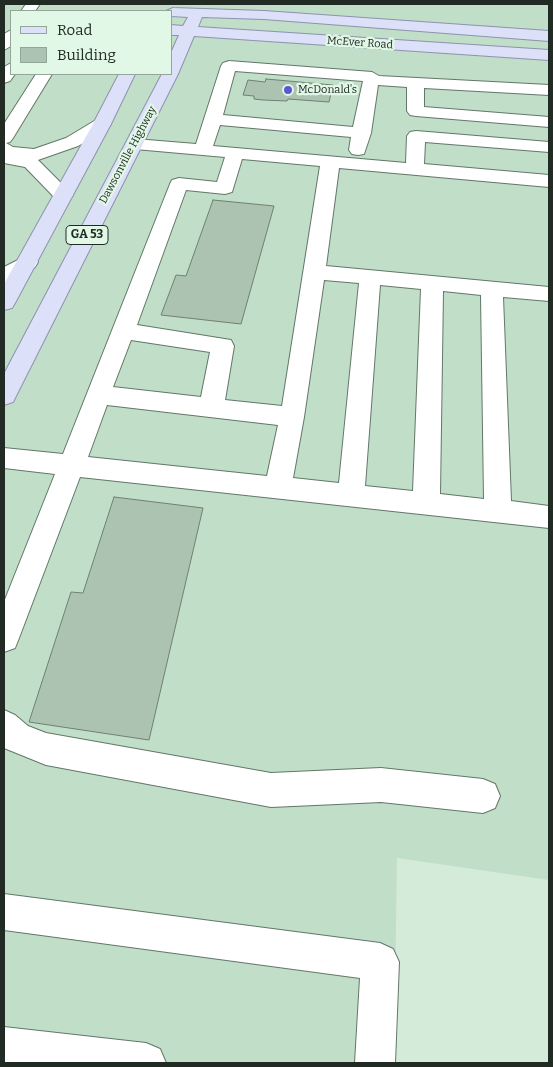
<!DOCTYPE html>
<html>
<head>
<meta charset="utf-8">
<style>
	body { margin:0 }
	#map { position:relative; width:553px; height:1067px; overflow:hidden; background:#d4ebd9; font-family:Bitter,serif }
	canvas { display:block }
	.frame { position:absolute; inset:0; border:5px solid #212a23; pointer-events:none }
	.legend { position:absolute; left:10px; top:10px; width:162px; height:65px; box-sizing:border-box; background:#e1f8e7; border:1px solid #94a699; margin:0; padding:6px 9px; list-style:none; font-size:15px; color:#212a23 }
	.legend li { display:flex; align-items:center; gap:10px; height:25px }
	.legend b { width:25px; border:1px solid #94a699 }
</style>
</head>
<body>
<div id="map">
<canvas width="553" height="1067"></canvas>
<div class="frame"></div>
<ul class="legend">
<li><b style="height:6px;background:#dde0f9"></b>Road</li>
<li><b style="height:14px;background:#adc3b2"></b>Building</li>
</ul>
</div>
<script>
const context = document.querySelector('canvas').getContext('2d');
context.lineJoin = 'round';
function fill(path, color) { context.fillStyle = color; context.fill(path, 'evenodd'); }
const shape = rows => new Path2D(rows.map(r => 'M' + r).join(''));
function trace(path, color, width, dash) { context.strokeStyle = color; context.lineWidth = width; context.lineCap = dash ? 'butt' : 'round'; context.setLineDash(dash || []); context.stroke(path); }
function label(font, color, halo, rows, align = 'center') {
  context.font = font + ' Bitter,serif'; context.lineWidth = 4.5; context.setLineDash([]); context.textBaseline = 'middle'; context.strokeStyle = halo; context.fillStyle = color; for (const [text, x, y, turn = 0] of rows) {
    context.save(); context.translate(x, y); context.rotate((+turn || 0) * Math.PI / 180); context.textAlign = isNaN(turn) ? turn : align; if (halo) context.strokeText(text, 0, 0); context.fillText(text, 0, 0); context.restore();
  }
}
fill(shape([
	[4,4,549,4,549,880,397,858,394,1063,4,1063],
	[11,11,171,11,171,74,11,74]
]), '#c0dec8');
const building = shape([
	[266,79,333,85,329,102,288,99,287,101,263,100,254,99,254,96,243,95,248,80,265,82,266,79],
	[213,200,274,206,241,324,161,315,176,275,186,276,213,200],
	[114,497,203,508,149,740,29,722,71,592,83,593,114,497]
]);
fill(building, '#adc3b2');
trace(building, '#6e8273', 1);
const minor = shape([
	[26,4,40,4,35,11,21,11,26,4],
	[11,30,11,46,4,50,4,34,11,30],
	[229,61,372,72,379,76,549,85,549,95,424,88,424,107,549,117,549,127,416,116,410,115,407,111,407,87,378,85,371,133,364,154,358,155,352,154,349,150,351,137,220,125,213,146,406,163,407,136,410,132,416,131,549,142,549,152,425,142,424,164,549,175,549,187,339,168,326,266,549,287,549,301,503,297,511,501,549,506,549,528,80,477,19,638,15,648,4,652,4,602,55,474,4,468,4,448,63,454,170,184,172,180,179,178,217,182,225,157,135,149,129,148,126,144,129,140,135,139,196,144,221,66,223,63,229,61],
	[235,71,363,81,353,127,223,115,235,71],
	[242,159,320,166,282,406,225,400,234,346,231,340,137,325,186,190,225,194,232,192,242,159],
	[324,280,359,283,339,483,293,478,304,417,324,280],
	[380,285,421,289,413,491,365,486,380,285],
	[443,291,481,295,484,499,440,494,443,291],
	[131,340,210,352,201,397,113,387,131,340],
	[107,405,278,425,267,476,88,457,107,405],
	[11,63,11,74,15,74,10,81,4,83,4,67,11,63],
	[36,74,52,74,13,138,10,142,6,143,13,147,34,149,66,138,96,120,102,119,108,120,111,124,108,128,78,146,38,160,73,195,70,199,63,201,56,199,25,167,4,163,4,124,36,74],
	[28,255,35,257,38,262,35,267,12,281,4,283,4,267,28,255],
	[4,710,15,715,28,726,46,733,271,773,381,768,483,779,495,784,500,796,495,808,483,813,381,802,271,807,46,765,4,748,4,710],
	[4,894,380,943,393,949,399,962,395,1063,355,1063,360,978,4,930,4,894],
	[4,1027,146,1043,160,1049,166,1063,4,1063,4,1027]
]);
const major = shape([
	[173,8,264,11,549,31,549,41,264,19,202,17,198,27,549,50,549,60,194,36,178,74,16,396,13,402,4,405,4,374,162,74,171,74,171,53,179,35,171,35,171,25,183,26,188,17,171,16,171,11,166,11,173,8],
	[119,74,135,74,111,124,15,303,12,308,4,310,4,284,93,124,119,74]
]);
trace(minor, '#637768', 2);
trace(major, '#8d93ac', 2);
fill(minor, '#fff');
fill(major, '#dde0f9');
for (const [x, y, r, color] of [
	[288,90,5,"#5b58d0"]
]) { const dot = new Path2D(); dot.arc(x, y, r, 0, 2 * Math.PI); context.fillStyle = color; context.fill(dot); trace(dot, '#e1f8e7', 2); }
label('11px', '#212a23', '#e1f8e7', [
	["McEver Road",360,43,4],
	["Dawsonville Highway",128,155,-62]
]);
label('11px', '#212a23', '#e1f8e7', [
	["McDonald's",298,90]
], 'left');
for (const [x, y, w] of [
	[87,235,42]
]) { const box = new Path2D(); box.roundRect(x - w / 2, y - 9.5, w, 19, 4); context.fillStyle = '#e1f8e7'; context.fill(box); trace(box, '#212a23', 1); }
label('bold 12px', '#212a23', null, [
	["GA 53",87,235]
]);
</script>
</body>
</html>
